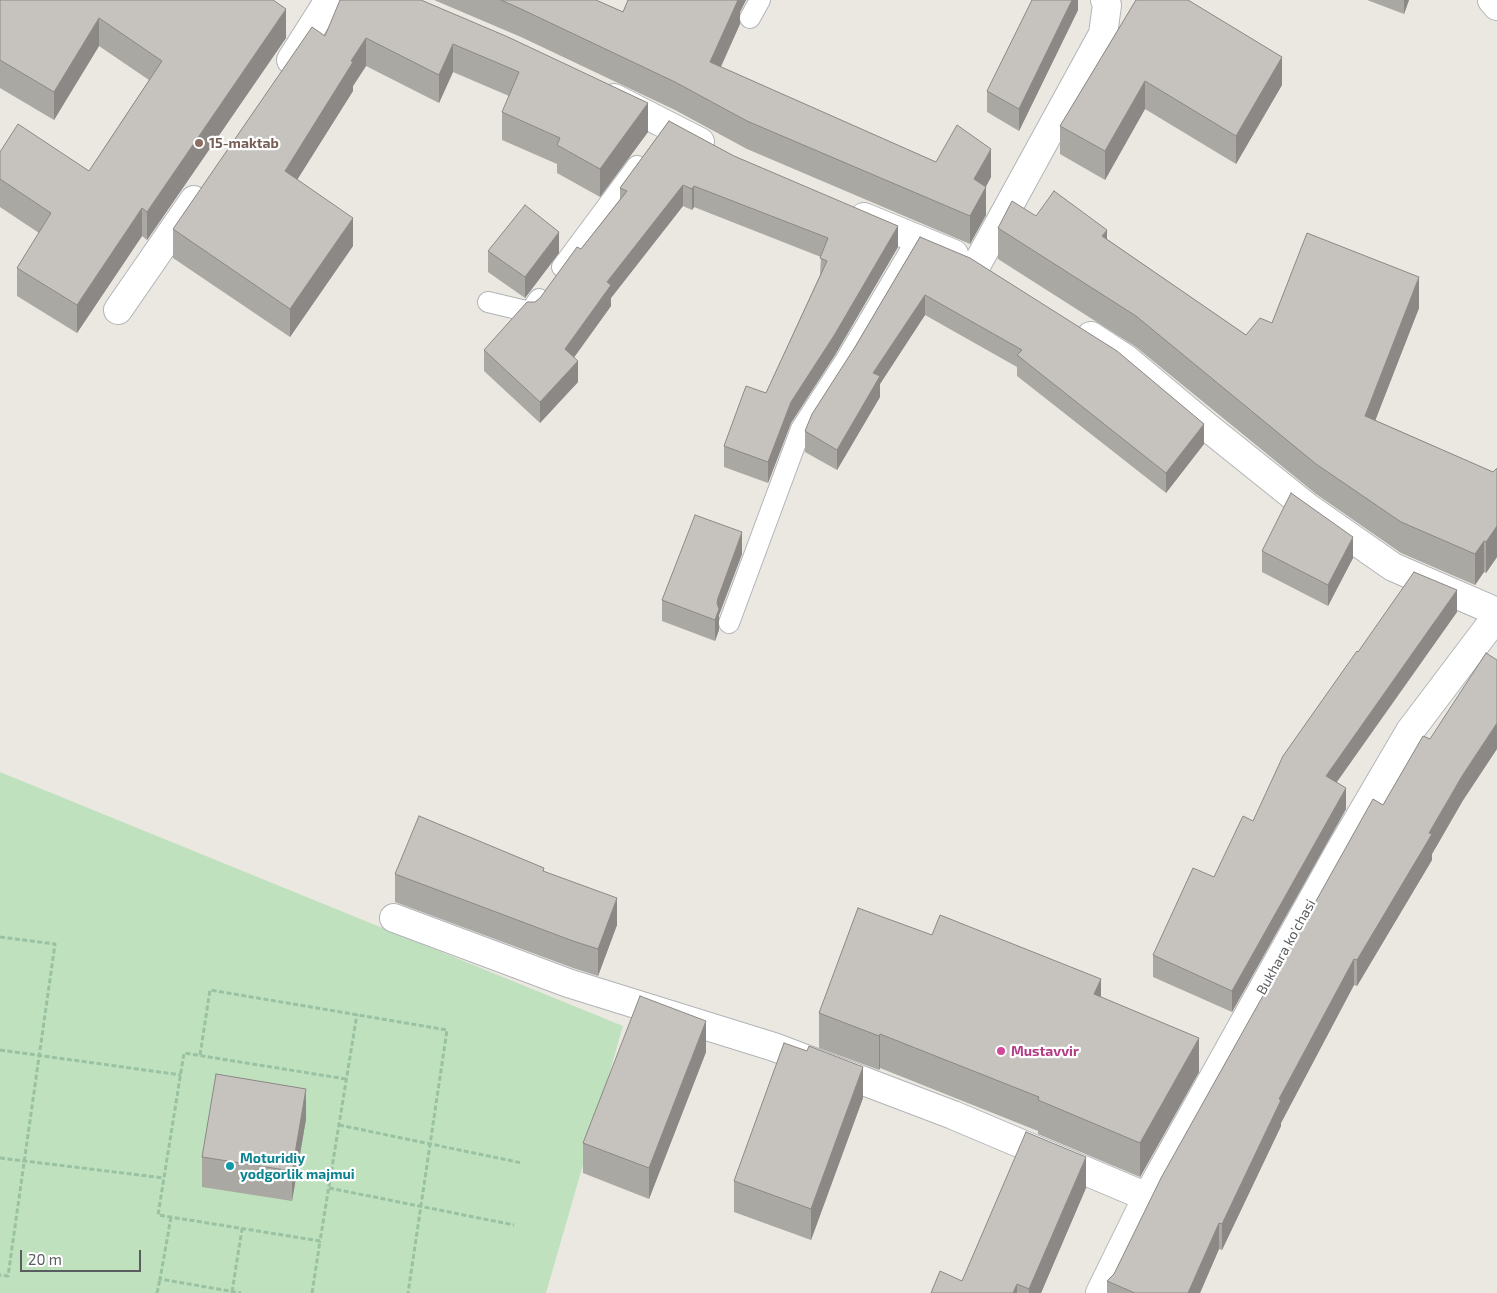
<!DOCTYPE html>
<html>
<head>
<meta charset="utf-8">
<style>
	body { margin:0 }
	#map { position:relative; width:1497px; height:1293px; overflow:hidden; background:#ebe8e1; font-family:"Exo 2",sans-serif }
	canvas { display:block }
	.scale { position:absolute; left:20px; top:1250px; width:121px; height:22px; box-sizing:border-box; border:2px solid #595d60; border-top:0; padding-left:6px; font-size:15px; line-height:18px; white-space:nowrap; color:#595d60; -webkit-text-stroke:4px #fff; paint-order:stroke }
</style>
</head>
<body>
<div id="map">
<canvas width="1497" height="1293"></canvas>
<div class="scale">20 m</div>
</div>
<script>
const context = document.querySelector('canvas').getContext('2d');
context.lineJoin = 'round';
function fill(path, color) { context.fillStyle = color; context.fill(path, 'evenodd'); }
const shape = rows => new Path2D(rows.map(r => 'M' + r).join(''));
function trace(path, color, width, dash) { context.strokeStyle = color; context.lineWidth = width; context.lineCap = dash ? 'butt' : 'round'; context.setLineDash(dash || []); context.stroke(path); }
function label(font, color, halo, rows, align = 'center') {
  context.font = font + ' "Exo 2",sans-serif'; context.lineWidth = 4.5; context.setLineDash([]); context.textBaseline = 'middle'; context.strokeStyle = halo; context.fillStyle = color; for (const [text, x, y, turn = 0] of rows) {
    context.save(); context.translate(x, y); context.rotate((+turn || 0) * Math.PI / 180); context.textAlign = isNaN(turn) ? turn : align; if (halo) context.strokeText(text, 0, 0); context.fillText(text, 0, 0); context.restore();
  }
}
fill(shape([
	[0,772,623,1026,546,1293,0,1293]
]), '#c0e1be');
const lane = shape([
	[750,18,760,0],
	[562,267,637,166],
	[488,302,530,312,539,299],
	[729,623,801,429,845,361,917,239]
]);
const street = shape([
	[1492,0,1497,6],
	[291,60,329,0],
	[614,98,700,142],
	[864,217,954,254],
	[977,264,1103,34,1107,5,1105,0],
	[118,310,194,200],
	[1091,336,1126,359,1206,426,1307,507,1393,567,1497,612],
	[394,918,568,983,774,1047,953,1115,1147,1197]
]);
const secondary = shape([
	[1100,1293,1147,1197,1338,854,1410,731,1497,616]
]);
trace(lane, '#b1b4b7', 22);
trace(street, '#b1b4b7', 30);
trace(secondary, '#b2b6ba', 30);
trace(shape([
	[0,937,55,944,8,1276,0,1275],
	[0,1050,181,1075],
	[200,1055,210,990,447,1030,408,1293],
	[346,1079,184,1053,158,1215,320,1241,357,1014],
	[339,1125,522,1163],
	[0,1158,164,1178],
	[329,1188,514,1225],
	[171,1217,160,1279,241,1293],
	[232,1292,242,1229],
	[157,1293,160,1279],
	[312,1293,320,1241]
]), '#99c2a2', 3, [5, 2.5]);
trace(lane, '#fff', 20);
trace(street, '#fff', 28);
trace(secondary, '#fff', 28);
fill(shape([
	[0,0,286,38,147,240,142,236,77,333,17,296,17,268,39,233,0,207,0,152,89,171,149,80,99,46,54,120,0,88],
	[421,0,648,132,600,197,557,173,557,164,502,140,502,112,509,96,453,72,439,103,366,66,353,86,353,91,297,180,353,246,290,337,173,258,173,229,325,36],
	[434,0,596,0,623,12,628,0,746,0,740,12,740,24,721,67,936,162,991,177,986,187,986,215,970,244,747,149,675,110,521,37],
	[1078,0,1078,10,1019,131,987,112,987,91],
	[1136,0,1282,85,1236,164,1145,109,1105,180,1060,154,1060,126],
	[1367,0,1409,0,1404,14],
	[669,121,898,247,835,355,791,423,768,483,724,467,724,446,766,393,820,275,821,257,694,207,692,210,683,206,611,298,611,306,574,357,578,382,540,423,484,371,484,350,540,298,581,249,620,199,620,188],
	[1036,216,1107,239,1246,335,1272,323,1419,308,1375,420,1493,472,1497,468,1497,557,1486,573,1484,572,1475,585,1401,553,1316,494,1136,347,998,259,998,228],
	[920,237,1204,444,1166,493,1017,376,1017,367,925,315,880,384,880,397,837,470,805,452,805,431],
	[488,251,559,253,525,298,488,272],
	[1262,551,1353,558,1328,606,1262,572],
	[742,554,719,615,719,630,715,641,662,621,662,600],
	[1457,612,1337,782,1346,809,1232,1012,1153,977,1153,955,1214,877,1253,821,1358,652],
	[1462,802,1432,854,1432,860,1357,986,1354,985,1281,1123,1281,1126,1222,1250,1219,1249,1200,1293,1107,1293,1107,1281,1114,1274,1383,805],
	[544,871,617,925,598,976,573,968,395,902,395,874],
	[1101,997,1199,1072,1140,1177,1038,1134,1038,1131,880,1068,879,1070,819,1048,819,1013],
	[706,1052,649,1199,583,1173,583,1143],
	[863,1098,811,1240,734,1212,734,1181],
	[306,1119,292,1201,202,1187,202,1157],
	[1086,1188,1041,1293,931,1293,962,1281]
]), '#aaa8a3');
fill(shape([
	[738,0,746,0,740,12,740,24,710,90,710,62],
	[1072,0,1078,0,1078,10,1019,131,1019,109],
	[1404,0,1409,0,1404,14],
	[286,9,286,38,147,240,147,212],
	[99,18,99,46,54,120,54,92],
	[366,38,366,66,353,86,353,91,285,199,285,171,351,61],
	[453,44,453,72,439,103,439,75],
	[1282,57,1282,85,1236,164,1236,136],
	[1145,81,1145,109,1105,180,1105,151],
	[648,103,648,132,600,197,600,169],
	[991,149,991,177,974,207,974,179],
	[683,185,683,206,611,298,611,306,565,370,565,349,607,282],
	[694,186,694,207,692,210,692,189],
	[986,187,986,215,970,244,970,216],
	[142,208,142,236,77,333,77,305],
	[353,218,353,246,290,337,290,309],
	[898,226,898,247,835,355,791,423,768,483,768,462,791,402],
	[1107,230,1107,260,1102,236],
	[559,232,559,253,525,298,525,277],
	[1419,277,1419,308,1365,447,1365,416],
	[925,295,925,315,880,384,880,397,837,470,837,450,873,373],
	[578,361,578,382,540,423,540,402],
	[1204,424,1204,444,1166,493,1166,473],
	[1497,526,1497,557,1486,573,1486,542],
	[742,532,742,554,719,615,719,630,715,641,715,620,718,598],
	[1353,537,1353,558,1328,606,1328,585],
	[1484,541,1484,572,1475,585,1475,554],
	[1457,590,1457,612,1326,797,1326,776],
	[1497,723,1497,749,1462,802,1432,854,1432,860,1357,986,1357,960,1462,776],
	[1346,788,1346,809,1232,1012,1232,991],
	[617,898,617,925,598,976,598,949],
	[1354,959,1354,985,1281,1123,1281,1126,1222,1250,1222,1224,1279,1099],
	[1101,979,1101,1013,1094,994],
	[706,1021,706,1052,649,1199,649,1168],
	[880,1034,880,1068,879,1070,879,1036],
	[1199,1038,1199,1072,1140,1177,1140,1143],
	[863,1067,863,1098,811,1240,811,1209],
	[306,1089,306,1119,292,1201,292,1171],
	[1086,1157,1086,1188,1041,1293,1029,1293,1029,1289],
	[1219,1223,1219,1249,1200,1293,1188,1293],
	[1017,1284,1017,1293,1013,1293]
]), '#8b8885');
const building = shape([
	[0,0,273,0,286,9,147,212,142,208,77,305,17,268,51,213,0,179,0,152,18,124,89,171,162,61,99,18,54,92,0,60,0,0],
	[340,0,421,0,508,37,648,103,600,169,557,145,560,138,502,112,519,72,453,44,439,75,366,38,351,61,353,62,285,171,353,218,290,309,173,229,312,27,325,36,340,0],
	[501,0,596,0,623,12,628,0,738,0,710,62,936,162,957,125,991,149,974,179,986,187,970,216,747,121,675,82,521,9,501,0],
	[1032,0,1072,0,1019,109,987,91,1032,0],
	[1136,0,1188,0,1282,57,1236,136,1145,81,1105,151,1060,126,1136,0],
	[669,121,734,156,898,226,835,334,791,402,768,462,724,446,746,386,766,393,827,261,820,258,828,238,694,186,692,189,683,185,607,282,611,285,565,349,578,361,540,402,484,350,527,302,535,302,540,298,577,247,581,249,627,191,620,188,669,121],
	[1054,191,1107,230,1102,236,1246,335,1260,318,1272,323,1307,233,1419,277,1365,416,1493,472,1497,468,1497,526,1486,542,1484,541,1475,554,1401,522,1316,464,1136,316,998,228,1012,201,1036,216,1054,191],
	[525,205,559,232,525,277,488,251,525,205],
	[920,237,970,258,1117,351,1204,424,1166,473,1017,355,1022,350,925,295,873,373,880,376,837,450,805,431,812,414,855,347,920,237],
	[1291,493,1353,537,1328,585,1262,551,1291,493],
	[695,515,742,532,718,598,717,603,719,609,715,620,662,600,695,515],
	[1414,572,1457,590,1326,776,1346,788,1232,991,1153,955,1193,868,1214,877,1243,816,1253,821,1283,756,1357,651,1358,652,1414,572],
	[1486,653,1497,660,1497,723,1462,776,1429,833,1432,834,1357,960,1354,959,1279,1099,1281,1100,1222,1224,1219,1223,1188,1293,1135,1293,1107,1281,1114,1274,1161,1178,1373,799,1383,805,1423,736,1430,739,1486,653],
	[419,816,544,868,543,871,617,898,598,949,573,941,395,874,419,816],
	[858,908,932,935,940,915,1101,979,1094,994,1199,1038,1140,1143,1038,1100,1039,1097,880,1034,879,1036,819,1013,858,908],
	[640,996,706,1021,649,1168,583,1143,640,996],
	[784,1043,807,1051,809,1046,863,1067,811,1209,734,1181,784,1043],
	[216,1074,306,1089,292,1171,202,1157,216,1074],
	[1026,1132,1086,1157,1029,1289,1017,1284,1013,1293,931,1293,940,1271,962,1281,1026,1132]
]);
fill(building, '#c6c3be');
trace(building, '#8b8885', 1);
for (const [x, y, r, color] of [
	[199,143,5,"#8d6e63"],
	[1001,1051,5,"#d1479c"],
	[230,1166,5,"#0f9aa8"]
]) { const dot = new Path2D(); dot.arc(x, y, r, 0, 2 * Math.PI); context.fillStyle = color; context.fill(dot); trace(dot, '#fff', 2); }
label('bold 14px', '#785e54', '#fff', [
	["15-maktab",209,143]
], 'left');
label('14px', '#595d60', '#fff', [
	["Bukhara ko'chasi",1286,947,-61]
]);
label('bold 14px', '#b23c85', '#fff', [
	["Mustavvir",1011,1051]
], 'left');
label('bold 14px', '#0d838f', '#fff', [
	["Moturidiy",240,1158],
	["yodgorlik majmui",240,1174]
], 'left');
</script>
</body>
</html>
